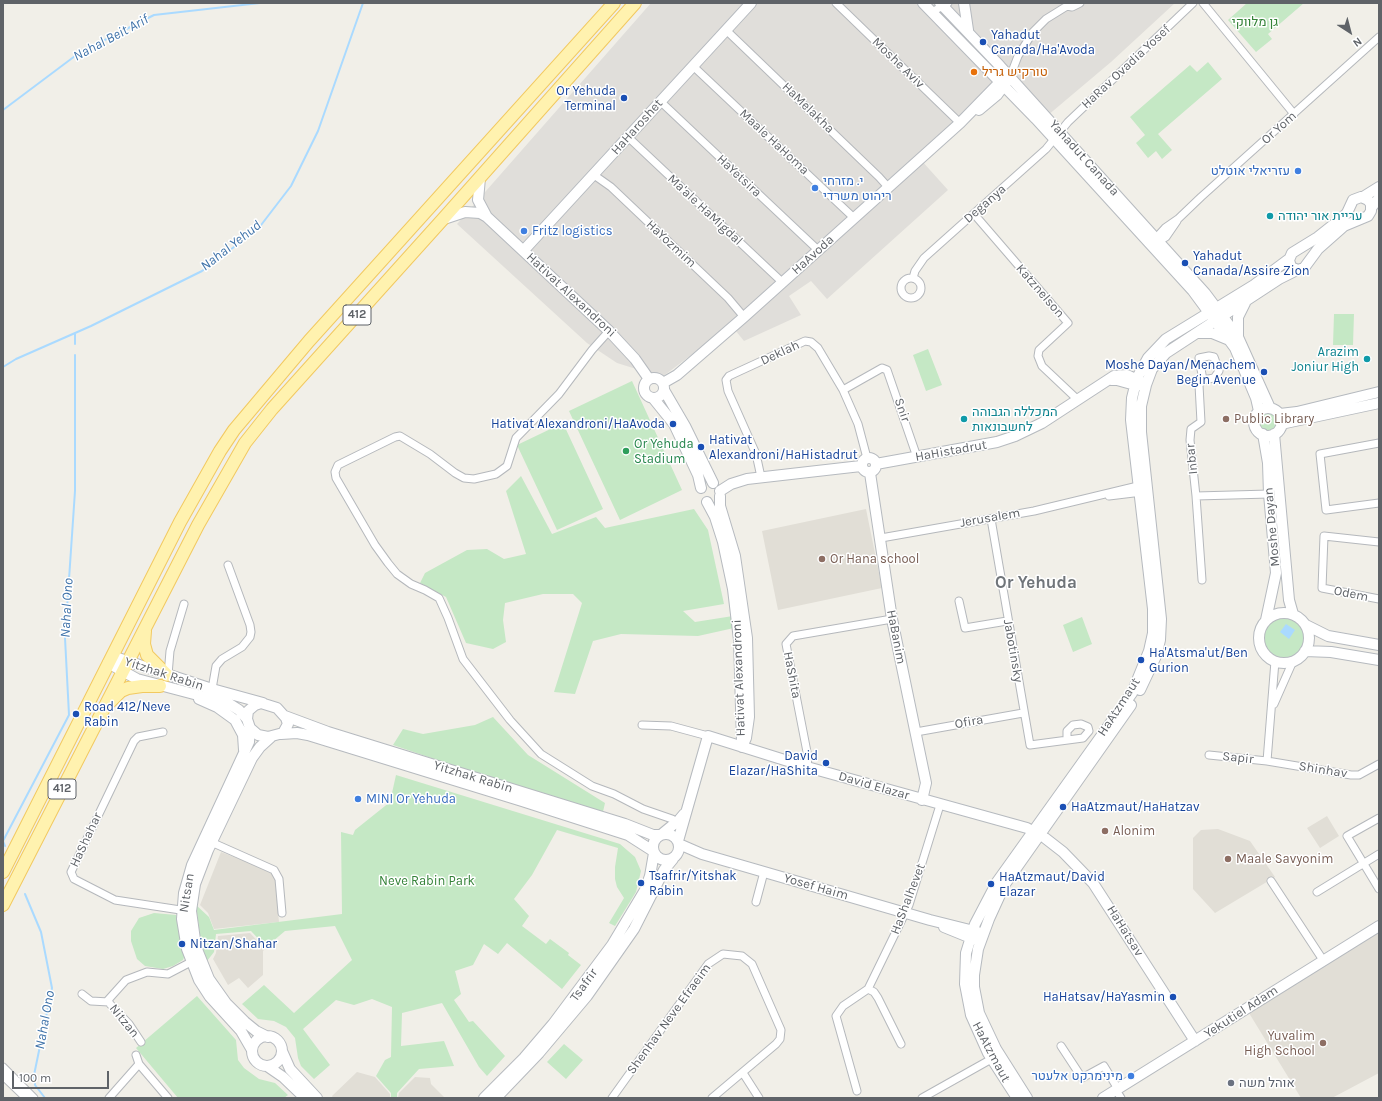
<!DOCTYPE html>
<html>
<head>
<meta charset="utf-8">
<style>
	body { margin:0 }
	#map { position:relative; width:1382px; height:1101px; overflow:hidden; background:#f1efe8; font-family:Karla,sans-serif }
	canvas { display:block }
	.frame { position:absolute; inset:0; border:4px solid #5f6368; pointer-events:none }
	.north { position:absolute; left:1330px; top:12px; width:40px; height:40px; -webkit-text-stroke:3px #fff; paint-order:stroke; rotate:144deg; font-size:11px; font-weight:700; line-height:16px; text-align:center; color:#5f6368 }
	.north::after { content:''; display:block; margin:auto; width:14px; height:18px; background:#5f6368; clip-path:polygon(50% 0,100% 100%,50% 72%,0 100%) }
	.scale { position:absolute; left:12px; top:1071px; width:97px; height:18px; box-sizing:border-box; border:2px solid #5f6368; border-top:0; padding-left:5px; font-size:12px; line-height:14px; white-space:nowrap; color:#5f6368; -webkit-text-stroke:3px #fff; paint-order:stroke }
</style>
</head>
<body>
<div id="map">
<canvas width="1382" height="1101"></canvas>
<div class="frame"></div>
<div class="north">N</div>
<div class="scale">100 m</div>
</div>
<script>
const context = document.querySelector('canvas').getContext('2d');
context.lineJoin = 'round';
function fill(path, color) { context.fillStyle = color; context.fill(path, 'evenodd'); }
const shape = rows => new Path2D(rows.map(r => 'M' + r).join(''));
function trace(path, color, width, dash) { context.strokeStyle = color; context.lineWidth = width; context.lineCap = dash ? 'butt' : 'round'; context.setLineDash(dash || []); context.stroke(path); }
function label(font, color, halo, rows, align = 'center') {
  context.font = font + ' Karla,Heebo,sans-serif'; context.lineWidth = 3; context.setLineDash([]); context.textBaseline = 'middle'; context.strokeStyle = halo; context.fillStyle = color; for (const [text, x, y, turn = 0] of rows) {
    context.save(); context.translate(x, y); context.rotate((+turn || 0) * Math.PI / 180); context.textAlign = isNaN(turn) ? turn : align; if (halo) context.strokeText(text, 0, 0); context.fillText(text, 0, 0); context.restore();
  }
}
fill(shape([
	[651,3,1175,3,1111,62,1047,116,1008,75,921,160,948,190,827,299,811,281,789,296,801,315,744,341,731,325,662,377,617,363,587,343,457,224]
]), '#e0deda');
fill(shape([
	[866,509,882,588,778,610,762,531],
	[1327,816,1339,836,1320,848,1307,828],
	[1218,829,1250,841,1275,877,1215,913,1193,889,1193,838,1201,830],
	[221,852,271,871,275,879,279,922,214,929,208,913,200,905],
	[1379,932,1379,1073,1332,1098,1301,1098,1249,1013,1327,960],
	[250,933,265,949,263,951,263,975,248,988,239,978,228,985,213,959,216,953,218,936],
	[357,1072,375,1077,390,1094,390,1098,333,1098,332,1096],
	[415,1077,430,1078,431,1084,445,1098,398,1098,399,1093]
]), '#e1ded6');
fill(shape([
	[1247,3,1304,3,1268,34,1272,39,1256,52,1228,20],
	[1208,62,1222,79,1158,134,1172,150,1162,159,1156,151,1148,158,1136,143,1145,135,1130,117,1190,65,1197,72],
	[1334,314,1354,314,1353,345,1333,345],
	[928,349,942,385,926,391,913,355],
	[632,381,682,490,620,520,569,411],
	'1255 422a13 13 0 1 1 26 0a13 13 0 1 1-26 0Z',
	[563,423,603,509,557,530,517,445],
	[521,476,552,534,596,517,605,528,694,509,708,530,724,604,683,611,695,622,733,616,734,628,698,636,621,634,593,641,575,694,554,692,582,603,573,594,543,594,505,603,503,620,506,642,493,649,466,643,446,597,420,583,425,573,467,550,487,549,504,559,526,554,506,491],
	'1260 637a24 24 0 1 1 48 0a24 24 0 1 1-48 0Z',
	[1082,617,1092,644,1073,652,1063,625],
	[493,717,528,755,605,803,602,816,393,745,403,729,423,734,475,725],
	[396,775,620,844,635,857,641,871,636,892,615,926,609,923,624,898,617,887,615,879,615,867,618,848,557,830,532,875,514,899,529,916,522,926,546,944,550,939,569,953,568,955,581,965,562,989,507,943,498,954,484,944,473,965,455,971,461,994,454,1000,469,1022,473,1021,505,1056,487,1076,479,1067,442,1003,402,1013,401,1046,444,1041,454,1066,419,1069,397,1093,397,1098,391,1098,391,1093,376,1076,385,1060,391,1057,392,1007,372,999,354,1005,336,1000,303,1029,330,1065,314,1079,301,1066,298,1058,295,1038,286,1027,274,1021,258,1019,242,1004,264,985,294,1013,352,960,335,926,285,931,266,947,251,931,216,934,214,952,207,961,201,943,196,905,209,917,214,930,342,914,341,832,353,835,355,830,390,802],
	[154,913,176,915,184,937,185,955,183,960,173,966,163,969,145,966,137,959,131,941,131,931,139,918],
	[197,996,236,1040,238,1060,244,1068,259,1079,275,1083,288,1095,284,1098,178,1098,136,1048],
	[564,1044,583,1060,566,1079,547,1062]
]), '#c5e8c5');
fill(shape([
	[1286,624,1295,630,1289,639,1280,632]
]), '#aadaff');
trace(shape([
	[3,110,79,53,154,15,260,3],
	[75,333,75,344],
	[3,367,16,359,91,326,202,271,258,229,291,186,318,131,363,3],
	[5,846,3,841,69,715,65,638,75,491,75,355],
	[25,894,41,932,52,988,34,1075,35,1085,45,1098]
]), '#aadaff', 2);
const street = shape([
	[836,3,960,123],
	[1067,3,1067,6,1072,7,1080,3],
	[1203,3,1294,114],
	[932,12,948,3],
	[726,30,879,177,888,187],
	[693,66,854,218],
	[1010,77,1018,56,1033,32,1046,19,1067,6],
	[660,101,818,250],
	[628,137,782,282],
	[594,175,611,187,728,298,744,317],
	[974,214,1068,323,1039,350,1038,356,1042,366,1078,400],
	[1154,240,1165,228,1178,219,1201,197,1379,37],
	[1156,243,1166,237,1177,221],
	'901 288a10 10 0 1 1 20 0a10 10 0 1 1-20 0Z',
	[913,278,915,271,924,258,1046,149,1068,122,1193,3],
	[609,331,592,350,559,394,516,438,507,466,496,474,474,479,464,478,455,473,430,454,400,436,395,437,338,465,335,472,336,478,375,545,388,563,397,574,411,584,425,590,439,598,448,618,463,659,510,720,541,754,592,786,614,794,643,809,672,819,678,824],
	[843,390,882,368,887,370,917,457],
	[1379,443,1320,454,1326,510,1379,503],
	[761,477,756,454,728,391,726,380,729,376,805,341,811,342,818,348,843,390,858,424,867,458],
	[1109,496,1142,492],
	[1196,496,1269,494],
	[991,519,1030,745,1083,738,1089,731,1088,727,1081,724,1073,725,1067,731,1067,740],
	[881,538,1034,511,1138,486],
	[1379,542,1324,536,1322,588,1379,599],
	[1202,580,1196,496,1190,440,1191,429,1201,422,1199,385,1203,380,1214,378,1219,371,1214,357,1209,356,1199,358,1203,380],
	[959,601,965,628,1007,621],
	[168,675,170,651,184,604],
	[212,689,216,666,222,659,242,647,250,637,251,632,250,625,228,565],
	[1274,704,1293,661],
	[642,725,671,726,708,736],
	[163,732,138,737,134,741,71,872,74,879,115,900,187,911],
	[916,732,1023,713],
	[1209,755,1267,761,1351,775,1359,775,1379,764],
	[1267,761,1275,661],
	[807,767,808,757,786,644,793,636,892,619],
	[1379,818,1347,836,1379,889],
	[211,842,274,870,279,879,282,913],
	[1271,881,1323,960],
	[1317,892,1379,854],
	[756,902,764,872],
	[868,989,909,905,940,805],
	[82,994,91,1001,109,1002],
	[141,1042,129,1024,110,1004,108,1000,126,980,147,972,168,974,191,962],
	[1061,1046,1082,1078,1104,1066,1118,1089],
	[139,1064,168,1098],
	[3,1067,34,1098],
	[743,1073,759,1098],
	[3,1076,26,1098],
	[1116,1090,1121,1098],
	[857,1091,836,1016,843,1006,868,989,874,992,878,998,901,1044],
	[109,1098,139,1064,136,1055],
	[612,1098,708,964,723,954,742,956,752,964,781,1030,780,1039,776,1044,712,1098],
	[922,1098,995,1057]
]);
const secondary = shape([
	[923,3,1036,119,1193,291,1235,348,1256,398,1259,411],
	[940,3,1000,66,1205,293,1238,337,1270,408],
	[964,3,968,30],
	[979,110,997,95,1008,80],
	[480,178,478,200,487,217,609,331,635,359,649,379],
	[1361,197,1368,200,1371,204,1371,211,1368,216,1344,226,1318,249,1304,268,1298,270,1291,267,1289,260,1292,253,1318,237,1342,218,1347,213,1353,200,1361,197],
	[1363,197,1379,187],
	[1371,208,1379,198],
	[444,219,465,212,480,213,487,217],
	[524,250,751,3],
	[1197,333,1212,333,1229,340],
	[1238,337,1238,317,1245,303],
	'644 388a10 10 0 1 1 20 0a10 10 0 1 1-20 0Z',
	[1111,380,1117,380,1135,385,1142,385],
	[663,383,677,375,744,317,960,123,1000,82,1007,79],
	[664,390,685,426,713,483],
	[653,398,674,424,698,475,701,488],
	'1254 422a14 14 0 1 1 28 0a14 14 0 1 1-28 0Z',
	[1280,414,1297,412,1379,392],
	[1281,424,1379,403],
	[1263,434,1268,463,1269,494,1276,573,1266,620],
	[1274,434,1289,600,1293,614],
	'862 465a7 7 0 1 1 14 0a7 7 0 1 1-14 0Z',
	[876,464,997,442,1015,436,1042,423,1114,376,1127,375,1142,382],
	[870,473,892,619,926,783,922,800],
	[720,491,731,484,747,479,861,466],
	[720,496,720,506,735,556,747,638,749,717,746,738,742,747],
	[707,502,715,517,723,542,733,589,739,640,742,741],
	'1259 638a25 25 0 1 1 50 0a25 25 0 1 1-50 0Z',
	[1306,625,1328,636,1379,645],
	[1305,651,1331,652,1379,660],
	[112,656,212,689,263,703],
	[108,663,137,679,228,703,239,710,247,719],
	[1140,690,1156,656,1160,640,1161,619,1141,432,1141,406,1146,385,1152,369,1166,353,1279,279,1297,270],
	[199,699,217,707,235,720,243,735,244,750],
	[261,703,277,708,286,718,288,724,283,733,268,737,258,735,250,728,247,719,248,711,255,705,261,703],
	[285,716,328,732,625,824,653,835,661,835],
	[250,728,249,742,192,865,184,893,182,919,187,949,199,980,210,997,241,1031,252,1050],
	[281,734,297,733,308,735,522,801,628,835,653,851],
	'653 847a13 13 0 1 1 26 0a13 13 0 1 1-26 0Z',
	[662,834,679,820,684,814],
	[678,841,708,736,807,767,1027,828,1045,838,1063,852,1093,883,1195,1041],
	[679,844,702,854,930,920,978,932],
	[944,927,976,940],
	'252 1051a15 15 0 1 1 30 0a15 15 0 1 1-30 0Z',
	[268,1037,256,1031,245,1022,226,1003,209,979,196,947,191,911,195,884,208,850,252,758,260,747,271,737],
	[282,1051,290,1069,317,1098],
	[267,1066,283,1077,305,1098],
	[484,1098,524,1058,553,1024,612,945,645,890,650,876,654,853],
	[496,1098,539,1053,587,996,634,929,664,870,673,859],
	[1017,1098,988,1053,971,1015,965,984,966,953,975,924,997,882,1132,693,1149,651,1153,633,1153,609,1131,420,1132,398,1137,378,1148,358,1166,339,1254,285,1289,259],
	[1027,1098,996,1049,979,1013,974,987,974,975,978,949,989,919,1005,884,1131,705],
	[1103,1098,1379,926]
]);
const primary = shape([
	[145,631,144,644,147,655,167,675],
	[110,702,121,691,128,688,142,686,160,686],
	[3,872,180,522,220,451,234,430,309,341,614,3],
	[3,905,198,525,245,443,272,409,443,219,635,3]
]);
trace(street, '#b5b8bc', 9);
trace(secondary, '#b6babf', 12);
trace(primary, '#f2c960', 14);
trace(street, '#fff', 7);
trace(secondary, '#fff', 10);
trace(primary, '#fff2af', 12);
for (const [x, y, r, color] of [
	[983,42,4,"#1a4fb4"],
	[974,72,4,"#e8710a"],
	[624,98,4,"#1a4fb4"],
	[1298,171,4,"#3f7fe0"],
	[815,188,4,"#3f7fe0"],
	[1270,216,4,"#0f9aa8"],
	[524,231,4,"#3f7fe0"],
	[1185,263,4,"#1a4fb4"],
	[1367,359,4,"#0f9aa8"],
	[1264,372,4,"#1a4fb4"],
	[964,419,4,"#0f9aa8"],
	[1226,419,4,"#8d6e63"],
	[673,424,4,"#1a4fb4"],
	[701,447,4,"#1a4fb4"],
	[626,451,4,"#2e9e5b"],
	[822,559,4,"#8d6e63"],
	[1141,660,4,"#1a4fb4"],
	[76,714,4,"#1a4fb4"],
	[826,763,4,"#1a4fb4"],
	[358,799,4,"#3f7fe0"],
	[1063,807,4,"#1a4fb4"],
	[1105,831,4,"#8d6e63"],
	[1228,859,4,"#8d6e63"],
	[641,883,4,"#1a4fb4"],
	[991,884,4,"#1a4fb4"],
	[182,944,4,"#1a4fb4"],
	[1173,997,4,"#1a4fb4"],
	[1323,1043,4,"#8d6e63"],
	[1131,1076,4,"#3f7fe0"],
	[1231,1083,4,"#6b7280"]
]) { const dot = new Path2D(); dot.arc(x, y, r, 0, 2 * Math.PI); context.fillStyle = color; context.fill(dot); trace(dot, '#fff', 1.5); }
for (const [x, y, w] of [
	[357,315,28],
	[62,789,28]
]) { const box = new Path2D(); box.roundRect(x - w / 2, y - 10, w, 20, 3); context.fillStyle = '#fff'; context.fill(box); trace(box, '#5f6368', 1); }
label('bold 12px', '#5f6368', null, [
	["412",357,315],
	["412",62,789]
]);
label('13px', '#348238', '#fff', [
	["גן מלווקי",1255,22],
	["Neve Rabin Park",427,881]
]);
label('13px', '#164399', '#fff', [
	["Yahadut",991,35],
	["Canada/Ha'Avoda",991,50],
	["Or Yehuda",616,91,"right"],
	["Terminal",616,106,"right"],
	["Yahadut",1193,256],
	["Canada/Assire Zion",1193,271],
	["Moshe Dayan/Menachem",1256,365,"right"],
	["Begin Avenue",1256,380,"right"],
	["Hativat Alexandroni/HaAvoda",665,424,"right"],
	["Hativat",709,440],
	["Alexandroni/HaHistadrut",709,455],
	["Ha'Atsma'ut/Ben",1149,653],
	["Gurion",1149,668],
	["Road 412/Neve",84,707],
	["Rabin",84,722],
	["David",818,756,"right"],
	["Elazar/HaShita",818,771,"right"],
	["HaAtzmaut/HaHatzav",1071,807],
	["Tsafrir/Yitshak",649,876],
	["Rabin",649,891],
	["HaAtzmaut/David",999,877],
	["Elazar",999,892],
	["Nitzan/Shahar",190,944],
	["HaHatsav/HaYasmin",1165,997,"right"]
], 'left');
label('13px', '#5f6368', '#fff', [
	["Moshe Aviv",898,63,44],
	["HaRav Ovadia Yosef",1126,67,-43],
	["HaMelakha",808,108,44],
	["HaHaroshet",637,127,-48],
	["Or Yom",1279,128,-42],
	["Maale HaHoma",774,142,43],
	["Yahadut Canada",1084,158,48],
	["HaYetsira",739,176,43],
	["Deganya",985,204,-41],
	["Ma'ale HaMigdal",705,210,43],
	["HaYozmim",671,244,43],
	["HaAvoda",813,255,-42],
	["Katznelson",1040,291,49],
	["Hativat Alexandroni",571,295,43],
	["Deklah",780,353,-25],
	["Snir",902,410,71],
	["HaHistadrut",951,451,-10],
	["Inbar",1192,459,-96],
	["Jerusalem",990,518,-10],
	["Moshe Dayan",1272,527,-95],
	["Odem",1351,594,11],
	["HaBanim",896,637,79],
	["Jabotinsky",1013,651,80],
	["Yitzhak Rabin",164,674,18],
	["HaShita",792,675,79],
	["Hativat Alexandroni",739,678,-92],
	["HaAtzmaut",1119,707,-57],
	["Ofira",969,722,-10],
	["Sapir",1238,758,6],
	["Shinhav",1323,770,9],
	["Yitzhak Rabin",473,777,17],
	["David Elazar",874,786,16],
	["HaShahar",86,840,-65],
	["Yosef Haim",816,887,16],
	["Nitsan",187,893,-81],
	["HaShalhevet",908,899,-69],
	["HaHatsav",1125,931,58],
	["Tsafrir",584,985,-54],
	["Yekutiel Adam",1241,1012,-33],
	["Shenhav Neve Efraeim",669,1019,-54],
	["Nitzan",124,1021,51],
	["HaAtzmaut",991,1052,62]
]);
label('13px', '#c56008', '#fff', [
	["טורקיש גריל",982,72]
], 'left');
label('13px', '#366cbe', '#fff', [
	["עזריאלי אוטלט",1290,171,"right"],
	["י. מזרחי",823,181],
	["ריהוט משרדי",823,196],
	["Fritz logistics",532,231],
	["MINI Or Yehuda",366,799],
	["מינימרקט אלעטר",1123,1076,"right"]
], 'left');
label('13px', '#0d838f', '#fff', [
	["עריית אור יהודה",1278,216],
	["Arazim",1359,352,"right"],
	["Joniur High",1359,367,"right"],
	["המכללה הגבוהה",972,412],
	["לחשבונאות",972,427]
], 'left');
label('13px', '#785e54', '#fff', [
	["Public Library",1234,419],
	["Or Hana school",830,559],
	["Alonim",1113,831],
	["Maale Savyonim",1236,859],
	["Yuvalim",1315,1036,"right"],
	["High School",1315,1051,"right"]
], 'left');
label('13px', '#27864d', '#fff', [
	["Or Yehuda",634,444],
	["Stadium",634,459]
], 'left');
label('13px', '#5b616d', '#fff', [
	["אוהל משה",1239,1083]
], 'left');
label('italic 14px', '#4174aa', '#fff', [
	["Nahal Beit Arif",111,38,-28],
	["Nahal Yehud",231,246,-38],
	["Nahal Ono",67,608,-87],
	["Nahal Ono",45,1020,-80]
]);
label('bold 17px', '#70757a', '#fff', [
	["Or Yehuda",1036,583]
]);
</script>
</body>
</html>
